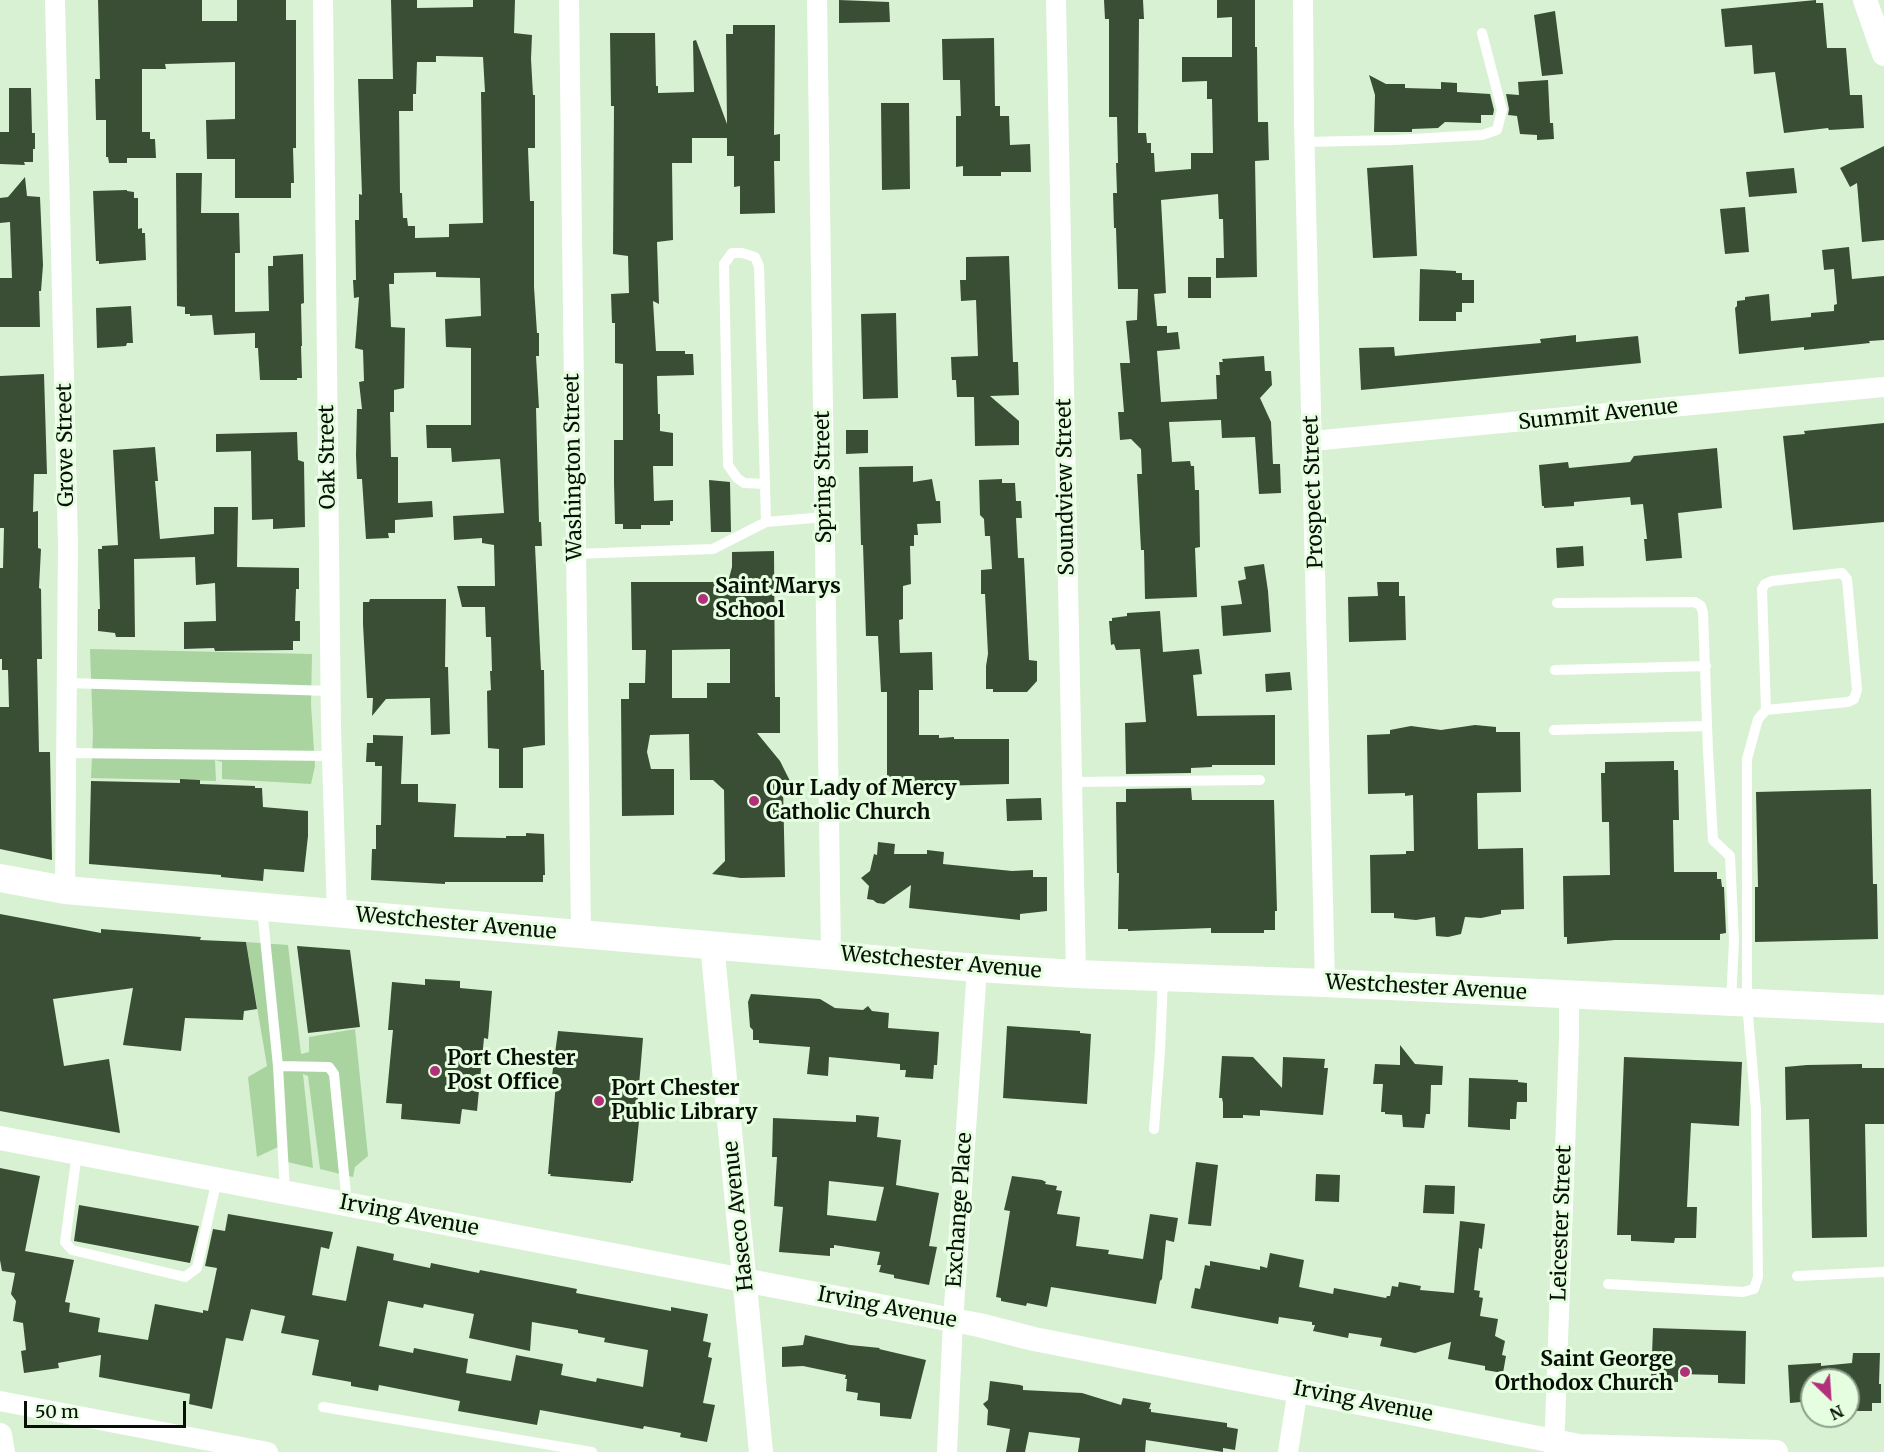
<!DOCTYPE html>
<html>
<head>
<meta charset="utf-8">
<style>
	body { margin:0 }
	#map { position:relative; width:1884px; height:1452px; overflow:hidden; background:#d8f1d3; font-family:Merriweather,serif }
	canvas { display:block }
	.north { position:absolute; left:1800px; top:1368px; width:60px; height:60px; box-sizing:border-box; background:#e5fee0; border:2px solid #8c9e89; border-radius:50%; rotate:155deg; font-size:16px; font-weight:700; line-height:24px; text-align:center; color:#070f06 }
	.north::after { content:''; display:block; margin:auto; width:21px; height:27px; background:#b2307a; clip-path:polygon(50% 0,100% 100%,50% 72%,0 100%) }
	.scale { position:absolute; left:24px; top:1401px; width:162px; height:27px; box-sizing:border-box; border:3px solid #070f06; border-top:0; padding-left:8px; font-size:18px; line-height:21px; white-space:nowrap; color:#070f06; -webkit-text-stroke:4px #e5fee0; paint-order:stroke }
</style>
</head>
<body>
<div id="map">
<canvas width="1884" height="1452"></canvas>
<div class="north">N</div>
<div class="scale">50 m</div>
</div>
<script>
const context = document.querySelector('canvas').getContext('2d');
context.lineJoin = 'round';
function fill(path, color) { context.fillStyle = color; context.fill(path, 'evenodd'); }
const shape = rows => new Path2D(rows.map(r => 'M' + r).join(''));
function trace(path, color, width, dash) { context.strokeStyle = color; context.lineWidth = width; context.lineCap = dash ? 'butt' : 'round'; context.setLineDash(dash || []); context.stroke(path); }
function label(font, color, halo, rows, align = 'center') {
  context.font = font + ' Merriweather,serif'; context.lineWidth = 6; context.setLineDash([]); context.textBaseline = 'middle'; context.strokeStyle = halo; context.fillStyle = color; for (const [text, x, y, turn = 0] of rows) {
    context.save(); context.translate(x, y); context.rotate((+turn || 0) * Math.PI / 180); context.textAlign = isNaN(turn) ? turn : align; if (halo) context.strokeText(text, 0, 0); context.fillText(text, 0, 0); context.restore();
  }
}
fill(shape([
	[90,649,312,654,311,704,315,766,311,784,222,779,222,762,215,760,216,781,91,778,93,734],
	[246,942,288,945,301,1054,309,1052,309,1037,355,1029,368,1156,355,1167,353,1177,320,1169,308,1076,303,1074,313,1168,279,1160,278,1147,257,1157,248,1077,267,1066]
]), '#a9d4a0');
fill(shape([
	[98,0,202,0,202,21,237,21,237,0,286,0,286,20,296,20,296,148,293,148,294,183,291,183,291,198,235,198,235,159,207,159,206,120,235,119,235,62,165,64,166,69,142,69,142,132,150,132,150,139,155,139,156,158,127,158,127,163,109,163,108,157,106,157,106,120,96,120,95,79,100,79],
	[391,0,417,0,417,8,473,7,473,0,515,0,514,33,532,35,531,59,533,95,535,95,535,148,528,148,530,201,534,201,534,287,537,333,539,333,539,356,536,356,539,408,536,408,539,522,541,522,542,546,535,546,541,670,544,670,545,745,523,748,523,788,499,788,499,749,488,748,487,691,491,690,490,671,492,671,491,637,486,637,485,607,462,607,457,586,495,586,494,545,482,543,482,538,454,540,453,516,504,513,500,459,452,462,451,448,427,448,426,425,471,425,471,348,446,347,445,319,481,316,480,278,436,277,436,272,394,273,394,284,389,284,391,327,405,328,404,388,394,390,394,412,390,412,391,457,398,457,398,503,432,501,433,517,395,520,395,533,388,533,389,538,366,539,362,479,357,479,356,455,357,409,362,409,359,382,364,381,363,350,355,348,359,297,354,298,353,280,356,280,355,220,359,220,359,194,362,195,358,79,393,79],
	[436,56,483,57,485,92,481,92,483,223,449,224,449,237,415,238,415,226,408,226,407,218,403,218,402,193,400,193,399,111,413,111,413,94,416,94,417,62,436,62],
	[839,0,889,2,890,22,839,23],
	[1104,0,1143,0,1144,19,1139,19,1138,133,1146,133,1147,143,1151,143,1151,153,1154,153,1155,172,1191,169,1191,153,1213,153,1212,99,1207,99,1207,81,1182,82,1182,57,1232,57,1232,17,1217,18,1217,0,1255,0,1255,47,1257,47,1258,122,1268,122,1269,160,1255,161,1257,277,1216,278,1216,258,1224,258,1223,219,1219,219,1218,194,1161,200,1166,293,1154,294,1157,326,1167,326,1167,333,1178,332,1180,349,1157,351,1161,402,1217,399,1216,375,1220,375,1219,362,1223,362,1222,359,1264,356,1265,371,1271,371,1272,385,1260,398,1271,422,1273,464,1280,464,1281,493,1259,494,1255,437,1222,438,1221,420,1169,422,1172,462,1190,461,1191,466,1194,466,1195,490,1199,490,1200,547,1195,548,1197,597,1145,599,1144,550,1141,550,1137,474,1142,474,1141,449,1131,439,1120,440,1118,412,1124,412,1120,363,1130,363,1126,321,1137,320,1138,289,1118,289,1116,228,1114,228,1113,193,1117,193,1116,163,1118,163,1117,117,1109,117,1109,19,1105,19],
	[1816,0,1816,3,1823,3,1827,48,1846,48,1850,95,1862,95,1864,128,1829,130,1828,128,1784,133,1775,72,1754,74,1752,45,1725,47,1721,9],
	[1555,11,1563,74,1542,76,1534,15],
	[733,25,775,25,774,135,780,134,780,161,774,161,775,213,740,214,740,186,734,187,734,156,727,156,727,138,692,138,692,163,672,163,673,240,657,242,659,304,653,301,656,351,685,351,685,354,693,354,694,375,657,376,658,414,660,414,660,431,673,433,673,466,653,466,654,501,673,500,673,521,670,521,670,525,641,525,641,529,623,529,623,524,615,524,614,483,614,440,623,440,623,364,615,363,615,323,612,323,611,294,629,293,628,256,613,254,614,106,611,106,610,33,655,33,656,86,658,86,658,93,694,92,693,41,696,40,727,124,726,34,733,34],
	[994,38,995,106,1000,106,1000,116,1009,116,1010,145,1030,144,1031,172,1001,172,1001,176,963,176,963,166,956,167,956,116,961,116,960,80,943,80,942,39],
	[1369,75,1386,84,1405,84,1405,88,1441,89,1441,82,1457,83,1457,92,1490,94,1494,110,1493,115,1481,115,1481,123,1445,122,1438,128,1412,129,1412,132,1374,132,1375,95],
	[1548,80,1550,123,1553,123,1554,139,1537,140,1537,135,1520,134,1517,116,1508,115,1509,109,1506,94,1519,95,1518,82],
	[9,88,31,88,32,133,35,133,35,149,33,149,33,162,24,162,25,165,0,164,0,132,9,132],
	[881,103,909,103,910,189,882,190],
	[1884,146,1884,240,1862,242,1857,183,1850,187,1840,168],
	[1413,165,1417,256,1373,258,1367,168],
	[1794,168,1797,193,1749,197,1746,172],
	[176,173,202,173,201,213,239,213,240,253,235,253,235,312,269,311,268,266,273,266,273,256,303,254,304,303,301,304,302,346,301,346,302,378,297,378,297,380,260,380,258,348,255,348,255,333,214,335,212,315,190,316,190,314,185,314,185,307,177,306],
	[25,177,27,196,40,197,43,265,41,291,39,291,40,327,0,327,0,278,12,278,10,222,0,223,0,198,8,197],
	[127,190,127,191,134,192,134,198,138,198,138,229,142,228,142,233,145,233,146,260,99,264,99,261,96,261,93,191],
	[1745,207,1749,252,1725,254,1720,209],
	[1849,247,1852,279,1884,276,1884,340,1869,341,1870,343,1804,350,1804,347,1739,354,1735,308,1737,306,1737,301,1745,300,1745,297,1769,294,1771,321,1811,317,1811,313,1834,311,1834,305,1837,304,1834,269,1824,270,1822,250],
	[1009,256,1013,362,1018,362,1019,395,990,396,1019,421,1019,445,975,446,974,397,957,397,956,380,952,380,951,357,978,356,976,300,961,301,960,280,966,280,966,257],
	[1420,269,1456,271,1456,273,1462,273,1462,280,1474,280,1474,303,1462,303,1462,312,1456,312,1456,321,1419,321],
	[1188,277,1211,277,1211,298,1188,298],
	[131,306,133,343,127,343,126,346,97,348,96,308],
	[896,313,898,398,863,399,861,314],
	[1576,335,1576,342,1638,336,1641,363,1361,390,1359,348,1394,347,1395,356,1541,343,1540,339],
	[44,374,47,474,34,474,33,512,38,511,38,548,41,549,39,588,41,589,42,659,37,659,39,752,50,752,52,860,0,849,0,707,9,707,8,670,2,670,2,659,0,659,0,568,3,568,4,528,0,528,0,376],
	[1884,423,1884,522,1793,530,1783,436,1805,434,1804,431],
	[846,430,868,430,868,453,846,454],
	[297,432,298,460,304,462,305,527,273,529,273,519,252,520,251,451,216,452,216,434],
	[155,447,158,481,155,481,160,539,214,534,214,507,238,507,237,567,299,568,299,589,296,589,295,621,300,621,300,641,293,641,293,650,215,651,214,648,184,649,184,622,216,621,215,583,196,585,195,557,134,559,135,637,116,637,115,633,98,631,98,609,100,609,98,549,102,549,102,546,118,545,113,450],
	[1717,448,1722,508,1678,513,1682,558,1646,561,1644,539,1647,539,1643,504,1631,505,1630,497,1574,502,1574,506,1544,508,1544,506,1542,506,1539,465,1568,462,1569,468,1630,462,1634,456],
	[913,466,913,482,932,479,936,501,940,501,941,523,917,524,918,535,914,535,914,546,910,546,911,584,903,586,903,619,899,620,900,653,932,652,933,690,919,690,919,735,939,735,939,738,954,737,954,739,1009,739,1009,784,902,787,902,782,891,782,891,777,887,777,887,692,881,692,878,636,866,636,863,545,861,545,859,467],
	[1002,479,1002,483,1015,483,1016,501,1021,501,1022,518,1016,518,1018,558,1024,558,1029,660,1037,661,1037,681,1027,692,993,692,993,689,986,689,986,666,988,654,985,594,981,594,981,570,992,569,990,536,985,536,984,519,980,515,979,480],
	[709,480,730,482,731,532,711,532],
	[1583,546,1584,566,1557,568,1556,548],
	[774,551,775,697,780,697,780,733,757,733,780,761,793,787,783,787,785,877,741,878,712,874,725,861,724,790,713,780,690,780,689,734,650,735,647,752,651,769,674,769,674,815,622,816,621,699,629,699,629,683,645,683,646,650,632,650,631,582,728,582,732,567,732,552],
	[730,649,730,683,707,683,707,698,672,698,672,650],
	[1264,564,1268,591,1271,632,1223,636,1221,606,1242,604,1238,581,1246,579,1244,567],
	[1377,582,1399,582,1399,596,1405,596,1406,640,1349,642,1348,597,1378,596],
	[370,599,446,599,445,667,448,667,450,734,431,735,430,698,386,699,372,716,373,698,367,698,363,624,363,602,369,602],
	[1160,611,1163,652,1199,649,1202,674,1193,675,1197,716,1275,715,1275,765,1212,765,1212,767,1191,768,1191,773,1126,774,1125,723,1146,722,1140,649,1116,650,1114,644,1111,645,1109,621,1112,621,1112,618,1127,616,1127,613],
	[1290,672,1292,690,1266,692,1265,674],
	[1475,725,1496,727,1496,732,1520,732,1521,792,1477,793,1478,849,1523,848,1524,909,1501,910,1501,914,1481,918,1465,917,1461,934,1448,937,1436,936,1435,917,1416,920,1394,918,1394,913,1371,913,1370,855,1406,854,1406,851,1414,851,1413,795,1405,796,1405,793,1368,794,1367,735,1390,734,1390,730,1411,726,1441,730],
	[373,735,403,736,401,784,418,784,418,802,456,804,454,837,506,838,506,836,526,836,526,833,544,834,545,875,543,875,543,882,445,882,445,884,371,880,372,849,376,849,376,825,381,825,382,766,375,766,375,762,366,762,367,743,373,743],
	[1674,761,1674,770,1678,770,1679,820,1673,820,1674,872,1717,872,1717,879,1721,879,1722,887,1724,887,1726,933,1720,934,1720,940,1615,940,1567,944,1567,937,1564,937,1563,876,1610,875,1609,822,1602,822,1601,773,1605,773,1605,762],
	[180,779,200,780,200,784,255,786,255,788,262,788,263,807,308,811,308,836,304,872,264,869,263,881,221,877,221,875,89,864,91,781,180,783],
	[1191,788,1192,800,1274,800,1277,911,1275,911,1275,930,1264,930,1264,933,1211,933,1211,928,1128,931,1128,929,1118,929,1119,873,1117,873,1116,802,1126,802,1126,789],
	[1871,789,1873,884,1877,884,1878,939,1755,942,1755,887,1758,887,1756,792],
	[1041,798,1042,820,1007,821,1006,799],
	[878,842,895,844,894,854,927,854,927,850,944,852,943,864,1012,871,1033,870,1033,877,1047,877,1047,911,1020,914,1020,920,909,908,911,885,884,904,877,903,873,900,867,899,869,886,861,878,870,871,874,854,877,855],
	[0,914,101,933,101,929,201,937,200,940,246,942,257,1009,244,1011,243,1020,185,1018,181,1051,123,1045,133,988,53,999,64,1066,109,1059,120,1133,0,1111],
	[297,946,350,950,360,1027,308,1033],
	[425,979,460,981,460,988,492,991,488,1039,484,1038,477,1111,462,1109,460,1124,401,1119,402,1104,386,1103,393,1030,388,1030,392,982,425,985],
	[751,994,820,999,835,1008,863,1010,868,1006,872,1011,889,1013,888,1028,939,1032,937,1065,934,1065,933,1079,905,1077,906,1070,900,1070,900,1064,829,1057,828,1076,807,1074,810,1047,759,1043,759,1040,753,1040,753,1030,750,1027,748,1002],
	[1007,1026,1080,1031,1080,1033,1091,1034,1087,1104,1003,1098],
	[558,1031,643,1038,636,1121,639,1121,633,1181,631,1181,631,1183,550,1176,551,1174,548,1174,556,1083,554,1083,555,1076,552,1076],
	[1400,1045,1415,1064,1443,1066,1442,1085,1431,1085,1430,1114,1426,1114,1424,1128,1403,1127,1402,1115,1385,1114,1385,1112,1381,1112,1383,1084,1373,1084,1375,1064,1400,1065],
	[1222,1056,1253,1057,1282,1088,1283,1057,1325,1059,1324,1068,1328,1068,1323,1115,1260,1110,1260,1116,1243,1115,1243,1118,1223,1118,1223,1103,1222,1098,1219,1098],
	[1624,1057,1742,1062,1739,1126,1691,1123,1687,1207,1697,1207,1696,1238,1675,1238,1674,1243,1631,1241,1631,1235,1617,1235],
	[1862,1064,1862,1068,1884,1068,1884,1124,1865,1124,1867,1237,1812,1238,1809,1119,1786,1120,1785,1067,1807,1065],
	[1469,1078,1518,1080,1518,1082,1527,1083,1527,1102,1517,1102,1516,1119,1510,1119,1510,1130,1468,1127],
	[856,1115,879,1117,877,1137,901,1140,896,1185,939,1193,929,1246,937,1247,929,1285,894,1278,894,1275,879,1272,881,1265,877,1265,880,1252,834,1245,834,1248,830,1248,830,1256,779,1252,783,1207,774,1206,777,1157,772,1157,773,1118,856,1122],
	[829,1181,884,1187,876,1221,827,1215],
	[1196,1162,1218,1165,1211,1226,1188,1224],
	[0,1168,40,1176,25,1251,74,1260,65,1302,70,1303,69,1312,100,1318,98,1332,148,1340,155,1304,203,1313,203,1310,208,1311,217,1268,205,1266,213,1229,225,1231,228,1214,333,1232,329,1249,321,1247,312,1295,346,1301,357,1246,394,1254,393,1260,430,1268,431,1263,479,1273,480,1270,577,1289,576,1293,671,1311,671,1307,708,1314,703,1341,711,1343,708,1357,712,1358,703,1403,715,1405,707,1442,680,1437,681,1433,644,1426,643,1429,540,1410,537,1425,458,1411,460,1401,379,1385,378,1391,351,1386,351,1382,312,1375,319,1340,281,1333,285,1316,251,1309,243,1341,226,1338,212,1409,189,1404,190,1394,99,1377,101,1355,58,1363,59,1368,24,1373,21,1351,26,1350,23,1323,13,1321,16,1301,11,1294,15,1273,2,1271,0,1260],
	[388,1301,423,1308,424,1304,474,1314,469,1338,530,1351,532,1322,578,1330,578,1333,605,1338,604,1342,648,1350,643,1387,597,1378,596,1382,561,1375,563,1364,516,1355,511,1381,466,1373,468,1359,414,1348,413,1353,379,1346],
	[1316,1174,1340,1175,1339,1202,1315,1201],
	[1012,1176,1042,1180,1046,1182,1045,1184,1057,1186,1056,1190,1062,1191,1057,1214,1080,1217,1076,1246,1109,1250,1108,1254,1143,1259,1150,1214,1178,1218,1174,1242,1166,1240,1162,1279,1160,1281,1156,1304,1051,1287,1047,1307,1027,1303,1026,1306,1001,1301,1001,1298,996,1297,1010,1211,1004,1210],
	[1425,1185,1455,1186,1454,1214,1423,1213],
	[79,1205,199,1226,190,1263,74,1241],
	[1460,1221,1485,1224,1482,1249,1479,1248,1474,1290,1480,1291,1479,1297,1483,1298,1480,1316,1498,1319,1495,1336,1505,1341,1502,1355,1506,1356,1503,1373,1485,1370,1485,1366,1448,1359,1451,1342,1415,1353,1380,1346,1382,1338,1349,1333,1348,1338,1313,1331,1315,1325,1312,1325,1312,1322,1279,1317,1278,1324,1191,1308,1195,1288,1200,1289,1205,1265,1210,1266,1210,1261,1260,1270,1260,1266,1267,1268,1270,1253,1304,1260,1299,1287,1333,1294,1334,1288,1386,1298,1387,1296,1390,1296,1392,1286,1398,1287,1399,1282,1421,1286,1420,1290,1454,1293],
	[1653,1328,1746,1331,1745,1384,1718,1383,1718,1375,1678,1374,1678,1382,1651,1381],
	[805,1335,850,1345,880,1348,879,1349,926,1360,911,1419,880,1416,880,1403,857,1400,858,1393,846,1391,847,1379,845,1379,846,1375,803,1366,782,1367,782,1347,803,1345],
	[1853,1353,1880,1353,1879,1384,1881,1384,1881,1403,1872,1403,1872,1411,1848,1411,1848,1380,1812,1380,1812,1401,1790,1403,1788,1365,1821,1363,1821,1366,1852,1363],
	[990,1381,1020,1385,1023,1386,1023,1390,1082,1393,1121,1405,1123,1398,1151,1403,1149,1409,1151,1409,1151,1412,1227,1423,1227,1427,1238,1429,1235,1450,1223,1448,1223,1452,1146,1440,1145,1452,1078,1452,1080,1438,1029,1432,1025,1452,1006,1452,1010,1429,987,1425,988,1410,983,1404,988,1400]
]), '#3a4e36');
trace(shape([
	[1305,142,1395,140,1482,135,1497,130,1502,110,1482,33],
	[765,484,744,483,737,478,728,465,724,264,732,253,742,253,755,257,759,266,766,522],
	[575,554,713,549,766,522,825,517],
	[1557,603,1695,602,1701,606,1703,613,1708,751,1713,840,1730,856,1734,941,1731,1002],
	[1555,670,1706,666],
	[67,683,331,691],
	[1554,730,1707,726],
	[66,753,332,756],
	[1072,782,1260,780],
	[262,908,278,1066,285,1192],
	[278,1066,329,1067,334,1074,347,1204],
	[1154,1129,1160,1051,1163,977],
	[77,1153,65,1242,72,1250,185,1277,197,1268,217,1179],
	[1797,1276,1884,1272],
	[1608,1284,1743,1292,1754,1289,1758,1277,1756,1110,1747,1003,1747,759,1758,719,1766,710,1848,702,1854,699,1857,690,1847,579,1842,573,1772,581,1765,584,1762,589,1766,710],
	[323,1407,592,1452]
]), '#fff', 10);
trace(shape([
	[55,0,68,545,65,890],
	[323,0,331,728,337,914],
	[569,0,581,935],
	[817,0,831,954],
	[1056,0,1076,974],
	[1303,0,1304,123,1325,983],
	[1312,441,1884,387],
	[0,1401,268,1452],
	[947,1452,953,1321,977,968],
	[1288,1452,1298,1389],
	[1554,1452,1569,1039,1569,994]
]), '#fff', 20);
trace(shape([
	[1865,0,1884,54],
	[712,944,761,1452],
	[0,1138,979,1325,1034,1339,1579,1446,1776,1452],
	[0,1435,3,1452]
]), '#fff', 24);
trace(shape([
	[0,878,65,890,977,968,1076,974,1325,983,1884,1009]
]), '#fff', 28);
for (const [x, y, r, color] of [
	[703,599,6,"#b2307a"],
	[754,801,6,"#b2307a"],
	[435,1071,6,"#b2307a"],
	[599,1101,6,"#b2307a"],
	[1685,1372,6,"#b2307a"]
]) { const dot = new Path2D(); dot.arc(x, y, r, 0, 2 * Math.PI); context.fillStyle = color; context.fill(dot); trace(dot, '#e5fee0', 2); }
label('21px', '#070f06', '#e5fee0', [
	["Summit Avenue",1598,415,-6],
	["Grove Street",66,445,-91],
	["Oak Street",328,457,-91],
	["Washington Street",574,467,-91],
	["Spring Street",824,477,-91],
	["Soundview Street",1066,487,-91],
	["Prospect Street",1314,492,-92],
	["Westchester Avenue",456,924,5],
	["Westchester Avenue",941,963,5],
	["Westchester Avenue",1426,988,3],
	["Exchange Place",960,1210,-86],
	["Irving Avenue",409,1216,11],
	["Haseco Avenue",739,1216,-96],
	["Leicester Street",1562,1223,-88],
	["Irving Avenue",887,1308,11],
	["Irving Avenue",1363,1402,11]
]);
label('bold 21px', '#070f06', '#e5fee0', [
	["Saint Marys",715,587],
	["School",715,611],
	["Our Lady of Mercy",766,789],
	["Catholic Church",766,813],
	["Port Chester",447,1059],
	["Post Office",447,1083],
	["Port Chester",611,1089],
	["Public Library",611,1113],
	["Saint George",1673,1360,"right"],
	["Orthodox Church",1673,1384,"right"]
], 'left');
</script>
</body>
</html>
